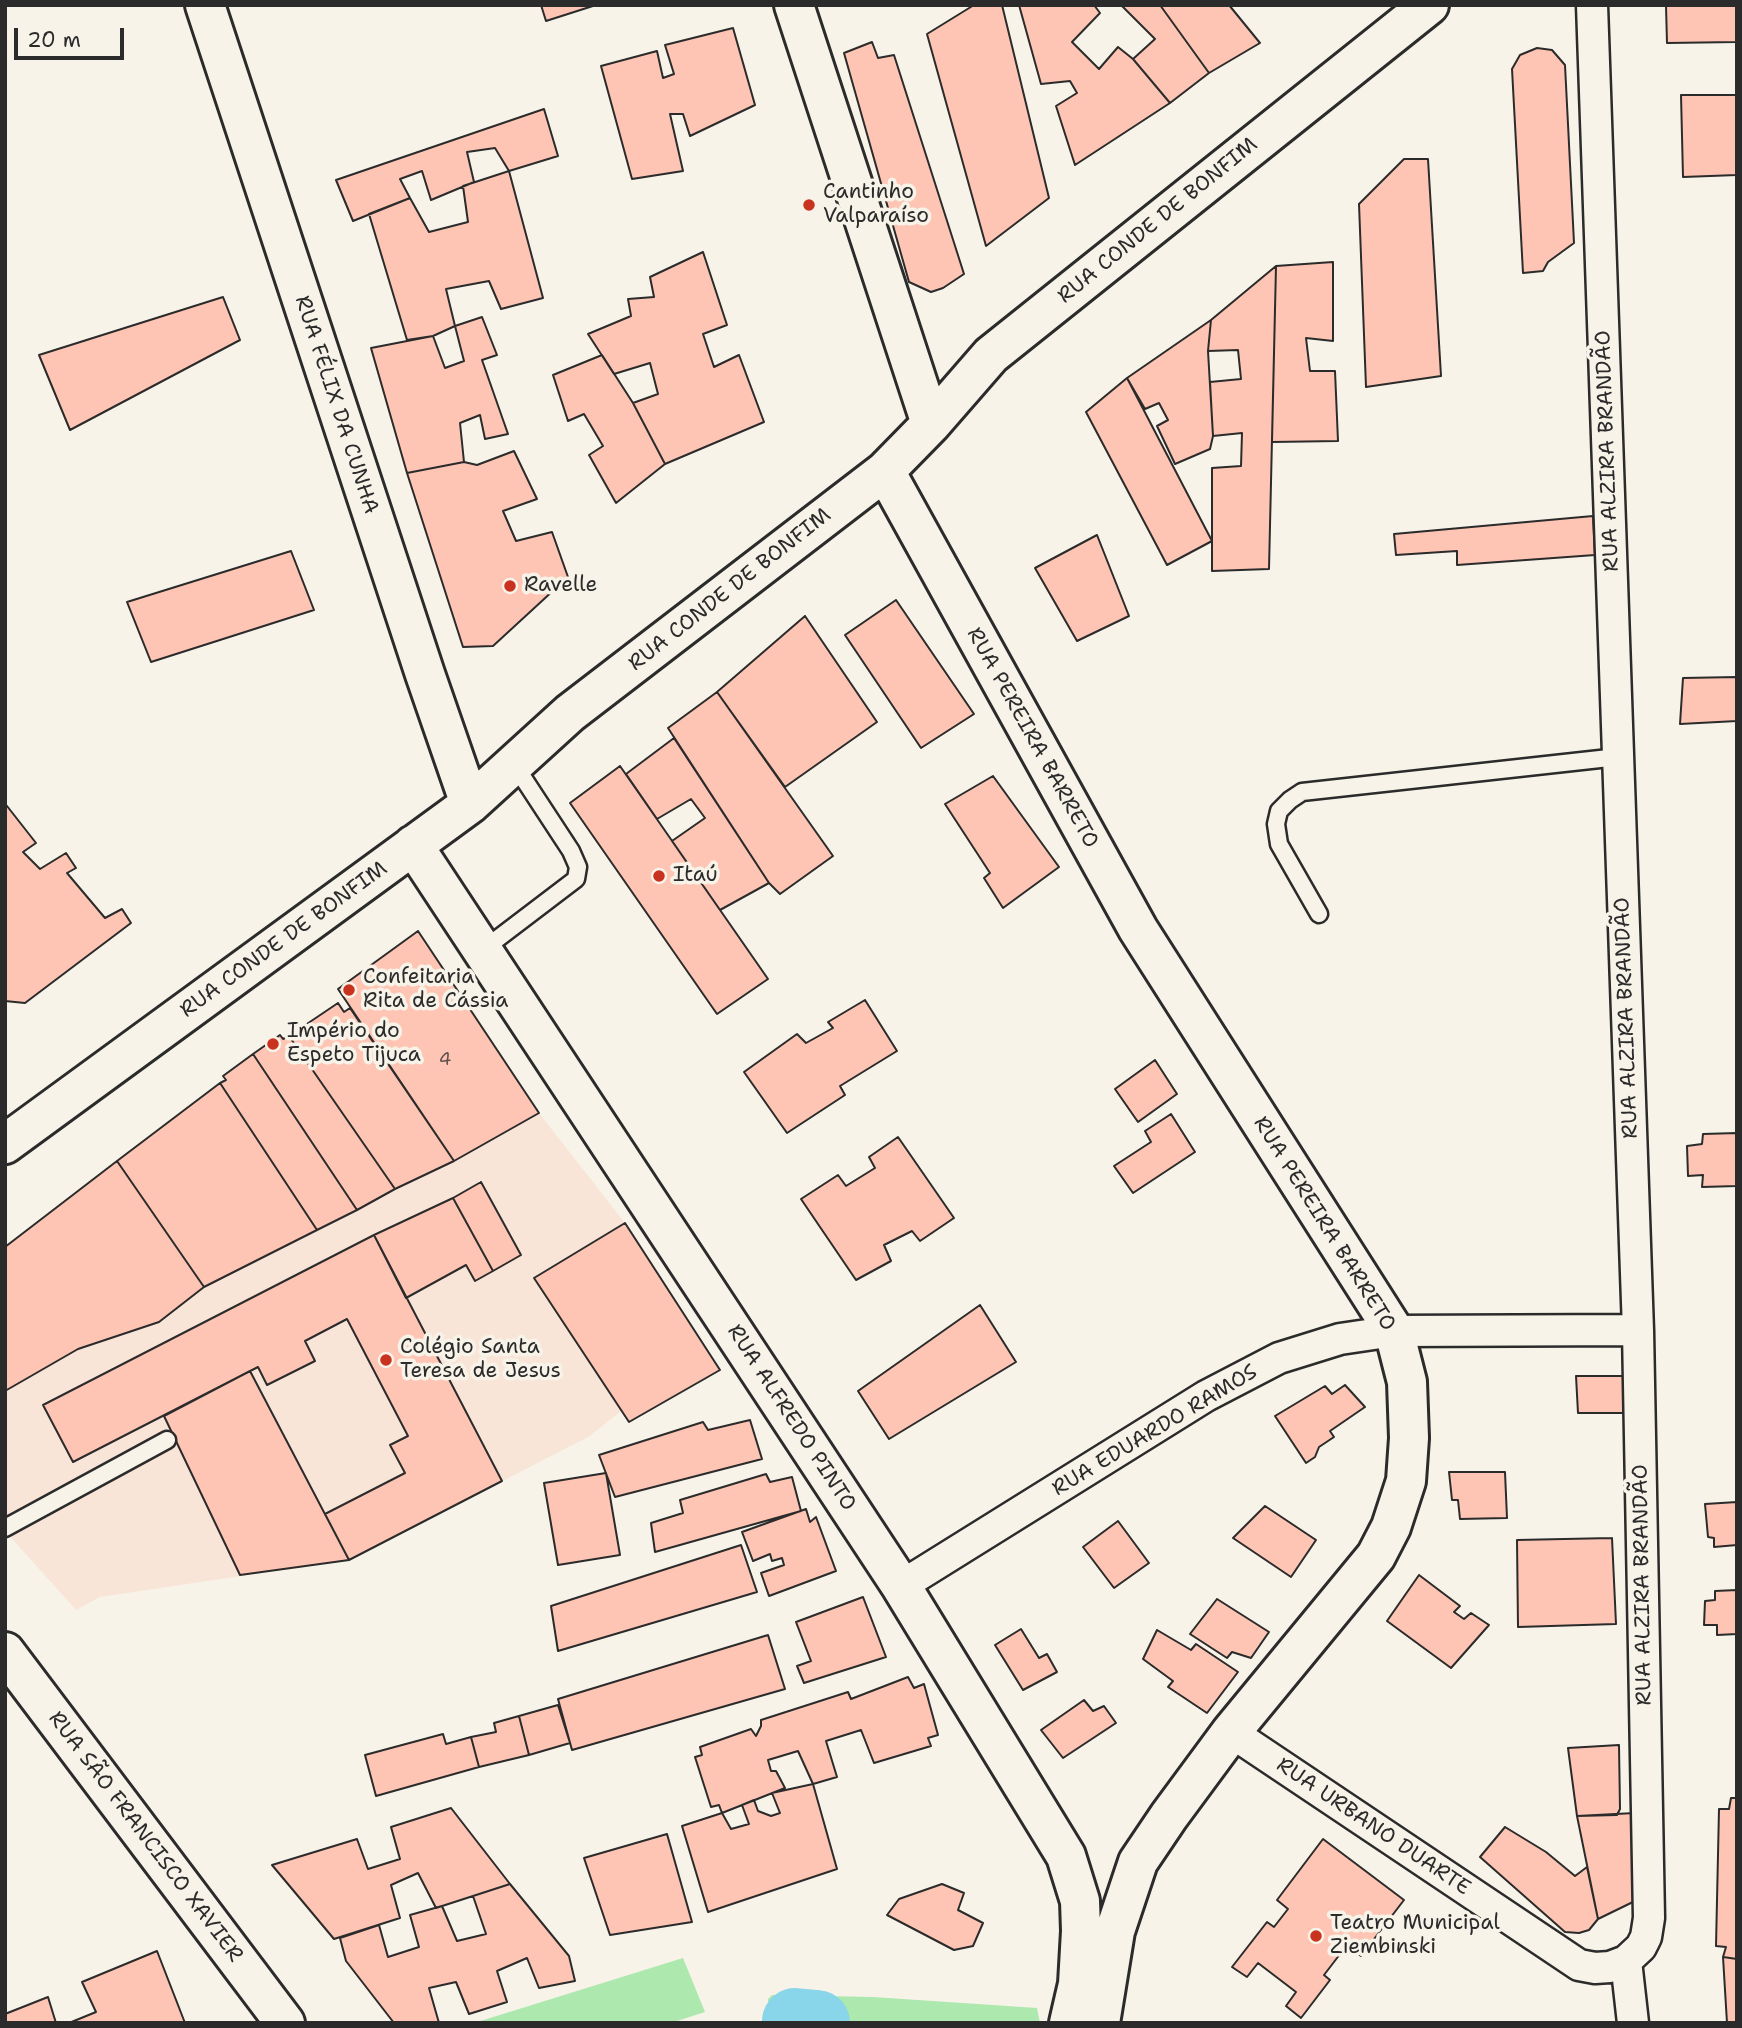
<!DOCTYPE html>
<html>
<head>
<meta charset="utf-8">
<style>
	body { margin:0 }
	#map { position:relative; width:1742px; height:2028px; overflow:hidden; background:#f7f3e8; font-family:"Shantell Sans",sans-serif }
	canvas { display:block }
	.frame { position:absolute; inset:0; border:7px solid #2b2b2b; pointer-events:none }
	.scale { position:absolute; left:14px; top:28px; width:110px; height:32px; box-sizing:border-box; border:4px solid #2b2b2b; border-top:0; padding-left:9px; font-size:21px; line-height:24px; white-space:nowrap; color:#2b2b2b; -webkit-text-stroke:5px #f7f3e8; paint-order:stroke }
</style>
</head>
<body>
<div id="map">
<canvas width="1742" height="2028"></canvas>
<div class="frame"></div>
<div class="scale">20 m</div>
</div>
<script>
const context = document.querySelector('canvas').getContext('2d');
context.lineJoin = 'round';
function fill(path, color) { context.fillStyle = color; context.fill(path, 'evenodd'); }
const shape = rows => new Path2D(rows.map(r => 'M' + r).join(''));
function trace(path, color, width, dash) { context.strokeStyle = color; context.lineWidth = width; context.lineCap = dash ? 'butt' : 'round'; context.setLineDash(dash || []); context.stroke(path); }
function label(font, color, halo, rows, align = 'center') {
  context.font = font + ' "Shantell Sans",sans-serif'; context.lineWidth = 7; context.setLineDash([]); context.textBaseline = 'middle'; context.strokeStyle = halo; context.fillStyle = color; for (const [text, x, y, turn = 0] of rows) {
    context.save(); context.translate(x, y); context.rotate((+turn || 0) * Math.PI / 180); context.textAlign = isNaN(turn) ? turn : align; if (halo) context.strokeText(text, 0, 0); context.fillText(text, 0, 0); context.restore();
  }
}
fill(shape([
	[539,1113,625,1223,720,1370,629,1422,621,1411,590,1436,349,1560,100,1597,76,1610,5,1531,5,1391,78,1349,159,1322,204,1287,454,1161]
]), '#f9e5d8');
fill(shape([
	[683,1958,705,2012,671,2023,474,2023],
	[772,1995,873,1997,1037,2008,1040,2023,769,2023,768,1999]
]), '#ade8ae');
trace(shape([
	[795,2021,817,2023]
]), '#89d5e9', 66);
const building = shape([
	[541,5,596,5,546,21,541,5],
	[974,5,1002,5,1049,198,986,246,927,34,974,5],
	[1019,5,1094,5,1100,13,1072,42,1099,69,1118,47,1133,59,1170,103,1075,165,1056,106,1077,93,1070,81,1041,84,1019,5],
	[1121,5,1160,5,1209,73,1170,103,1133,59,1155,39,1121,5],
	[1160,5,1229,5,1260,43,1209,73,1160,5],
	[1666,6,1737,6,1737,42,1667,43,1666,6],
	[733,28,755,105,690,136,683,114,670,114,683,171,632,179,601,66,657,51,663,78,674,74,665,45,733,28],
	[872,42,878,58,894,55,964,274,943,288,931,292,909,282,844,53,872,42],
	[1537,48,1552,50,1565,65,1574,243,1548,262,1543,271,1523,273,1512,69,1520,55,1537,48],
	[1681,95,1737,95,1737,175,1683,177,1681,95],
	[544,109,558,156,509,171,495,148,467,152,474,182,431,200,422,171,400,179,410,198,353,221,336,180,544,109],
	[1404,159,1428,159,1441,376,1366,387,1359,204,1404,159],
	[509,171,543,298,501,309,489,281,446,289,455,326,433,336,407,340,369,214,410,198,429,232,468,222,463,186,509,171],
	[703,252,727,325,703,334,714,367,739,355,764,422,665,464,633,403,658,394,650,363,614,374,588,334,631,316,628,299,654,297,650,277,703,252],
	[1333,262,1333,341,1306,338,1310,371,1335,371,1338,441,1272,442,1276,266,1333,262],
	[1276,266,1269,569,1212,571,1212,468,1241,466,1242,433,1213,436,1210,382,1241,379,1238,350,1208,351,1211,320,1276,266],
	[223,297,240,340,70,430,39,355,223,297],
	[482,317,497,355,482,360,508,434,485,439,480,415,460,423,464,462,407,473,371,348,433,336,445,368,464,361,455,326,482,317],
	[1211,320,1208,351,1213,436,1210,449,1175,464,1157,426,1168,420,1159,403,1145,409,1127,378,1211,320],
	[602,355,633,403,665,464,616,503,589,455,603,446,584,414,568,421,553,375,602,355],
	[1127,378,1212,541,1167,565,1086,412,1127,378],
	[514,451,537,499,503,511,516,541,552,532,568,577,493,646,463,647,407,473,464,462,477,465,514,451],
	[1593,516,1595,555,1457,565,1457,551,1396,555,1394,534,1593,516],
	[1097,535,1129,616,1077,641,1035,568,1097,535],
	[291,551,314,610,151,662,127,602,291,551],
	[896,600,974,714,921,748,845,635,896,600],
	[805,616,877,722,785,787,717,692,805,616],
	[1737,677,1737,721,1680,724,1683,678,1737,677],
	[717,692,833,856,780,894,769,883,668,728,717,692],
	[674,738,769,883,720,910,672,841,705,818,691,799,657,819,626,774,674,738],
	[620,766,768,979,717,1014,570,803,620,766],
	[993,776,1059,867,1003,908,984,878,990,873,945,804,993,776],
	[7,806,36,843,23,852,40,869,66,853,76,868,67,873,105,918,122,909,131,923,25,1003,5,1001,5,808,7,806],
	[418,931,539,1113,454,1161,338,989,418,931],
	[865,1000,897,1051,840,1086,845,1095,787,1133,744,1072,797,1034,806,1043,833,1028,828,1022,865,1000],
	[338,1003,344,1012,350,1008,454,1161,395,1189,289,1036,338,1003],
	[280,1035,283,1039,289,1036,395,1189,357,1210,253,1054,280,1035],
	[253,1054,357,1210,317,1230,220,1083,226,1080,223,1076,253,1054],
	[1155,1060,1177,1094,1138,1122,1115,1089,1155,1060],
	[220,1083,317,1230,204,1287,117,1161,220,1083],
	[1171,1114,1195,1152,1133,1193,1114,1166,1151,1142,1145,1131,1171,1114],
	[1737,1133,1737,1186,1702,1187,1703,1175,1688,1176,1687,1146,1702,1144,1703,1134,1737,1133],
	[898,1137,954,1218,920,1241,912,1231,884,1245,891,1261,856,1280,801,1199,838,1175,846,1186,875,1168,869,1157,898,1137],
	[117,1161,204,1287,159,1322,78,1349,5,1391,5,1247,117,1161],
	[481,1182,521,1255,493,1271,453,1198,481,1182],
	[453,1198,493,1271,475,1281,466,1265,406,1298,374,1235,453,1198],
	[625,1223,720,1370,629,1422,534,1278,625,1223],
	[374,1235,502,1481,349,1560,325,1514,405,1473,390,1445,408,1436,347,1319,305,1341,315,1361,267,1385,258,1367,73,1462,43,1405,374,1235],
	[980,1305,1016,1362,889,1439,858,1391,980,1305],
	[250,1371,349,1560,240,1575,164,1416,250,1371],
	[1576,1376,1623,1376,1625,1413,1578,1413,1576,1376],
	[1345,1385,1365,1407,1330,1431,1334,1437,1319,1447,1315,1457,1306,1463,1275,1416,1325,1386,1332,1394,1345,1385],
	[750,1420,762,1459,615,1497,599,1455,703,1422,708,1430,750,1420],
	[1449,1472,1505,1472,1507,1518,1460,1519,1458,1500,1452,1500,1449,1472],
	[606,1473,620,1555,558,1565,544,1483,606,1473],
	[766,1474,770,1482,792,1477,801,1511,655,1552,651,1523,683,1513,680,1500,766,1474],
	[1737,1502,1737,1545,1714,1547,1714,1538,1708,1537,1705,1504,1737,1502],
	[1265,1506,1316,1540,1291,1577,1233,1538,1265,1506],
	[806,1509,810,1522,816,1517,836,1571,769,1596,761,1573,784,1565,782,1558,772,1561,770,1554,753,1561,742,1532,806,1509],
	[1118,1521,1149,1563,1114,1588,1083,1547,1118,1521],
	[1612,1538,1616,1624,1518,1627,1517,1540,1612,1538],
	[741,1545,757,1592,558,1651,551,1606,741,1545],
	[1419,1575,1460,1606,1454,1612,1464,1619,1471,1613,1489,1625,1451,1668,1387,1621,1419,1575],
	[1737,1590,1737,1634,1717,1635,1717,1625,1704,1625,1705,1601,1715,1600,1715,1591,1737,1590],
	[863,1597,886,1657,804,1683,797,1666,811,1661,796,1622,863,1597],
	[1217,1599,1269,1632,1251,1658,1232,1652,1227,1658,1190,1634,1217,1599],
	[1021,1629,1039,1658,1047,1654,1057,1672,1023,1690,995,1645,1021,1629],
	[1157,1630,1191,1650,1196,1644,1238,1672,1207,1713,1168,1687,1173,1681,1143,1659,1157,1630],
	[768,1635,785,1689,572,1750,558,1699,768,1635],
	[908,1677,914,1688,924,1684,938,1735,928,1738,931,1746,874,1763,861,1730,826,1741,837,1777,813,1784,798,1751,768,1760,771,1771,776,1771,785,1788,722,1813,719,1805,711,1807,695,1757,702,1755,700,1747,751,1729,756,1736,761,1726,761,1720,848,1692,851,1699,908,1677],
	[1084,1700,1093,1711,1104,1706,1116,1723,1063,1758,1041,1730,1084,1700],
	[558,1705,570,1743,529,1755,519,1716,558,1705],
	[519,1716,529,1755,479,1767,471,1737,496,1732,494,1723,519,1716],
	[443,1734,446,1744,471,1737,479,1767,376,1796,365,1755,443,1734],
	[1619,1745,1620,1809,1617,1815,1577,1816,1568,1748,1619,1745],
	[813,1784,837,1869,708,1912,682,1826,722,1813,731,1829,749,1824,742,1805,754,1800,758,1811,771,1816,780,1813,772,1793,813,1784],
	[1731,1798,1737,1798,1737,1959,1723,1957,1726,1947,1716,1946,1719,1809,1729,1809,1731,1798],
	[451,1808,510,1884,436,1908,418,1873,391,1885,400,1918,334,1939,272,1865,357,1839,368,1869,400,1859,391,1827,451,1808],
	[1635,1813,1637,1900,1598,1919,1577,1816,1635,1813],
	[1505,1827,1546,1852,1575,1876,1587,1867,1598,1919,1589,1930,1579,1933,1565,1932,1480,1857,1505,1827],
	[667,1834,692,1922,610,1935,584,1858,667,1834],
	[1323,1839,1404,1900,1361,1956,1347,1945,1324,1975,1330,1980,1301,2018,1286,2006,1296,1992,1258,1963,1247,1977,1232,1967,1267,1922,1274,1927,1288,1909,1277,1900,1323,1839],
	[510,1884,569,1956,575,1981,539,1988,527,1958,497,1971,507,2002,469,2014,456,1982,429,1988,439,2023,394,2023,346,1961,340,1938,379,1925,388,1957,419,1947,410,1915,442,1906,457,1941,486,1934,473,1896,510,1884],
	[942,1884,964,1893,958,1910,983,1923,973,1946,954,1950,887,1915,899,1899,942,1884],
	[157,1951,185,2023,69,2023,96,2012,82,1982,157,1951],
	[1723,1957,1737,1959,1737,2023,1727,2023,1723,1957],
	[48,1997,56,2023,5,2023,5,2014,48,1997]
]);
fill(building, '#fec5b4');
trace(building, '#2b2b2b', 2);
const lane = shape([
	[1319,914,1279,844,1276,824,1279,811,1290,800,1302,792,1618,757],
	[484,949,576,879,578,867,571,851,514,764],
	[5,1528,167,1440]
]);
const street = shape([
	[901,1586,1206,1396,1279,1358,1340,1339,1394,1331,1638,1330],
	[1231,1732,1579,1965,1595,1968,1610,1967,1626,1961,1641,1947,1646,1937,1649,1918,1638,1330,1592,5],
	[1626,1961,1633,2023]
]);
const secondary = shape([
	[205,5,425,674,470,804],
	[794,5,931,424],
	[885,471,1138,929,1394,1331,1407,1382,1409,1438,1406,1481,1391,1527,1376,1556,1231,1732,1169,1816,1138,1862,1115,1931,1100,2023],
	[413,845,901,1586,1066,1856,1080,1901,1081,1931,1078,1984,1069,2023],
	[5,1144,470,804,570,713,885,471,931,424,991,355,1429,5],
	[5,1652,285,2023]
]);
trace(lane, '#2b2b2b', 21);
trace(street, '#2b2b2b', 35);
trace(secondary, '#2b2b2b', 44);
trace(lane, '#f7f3e8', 16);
trace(street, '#f7f3e8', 30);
trace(secondary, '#f7f3e8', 38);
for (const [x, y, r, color] of [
	[809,205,7,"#c8321e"],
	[510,586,7,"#c8321e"],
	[659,876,7,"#c8321e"],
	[349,990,7,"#c8321e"],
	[273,1044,7,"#c8321e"],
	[386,1360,7,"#c8321e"],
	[1316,1936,7,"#c8321e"]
]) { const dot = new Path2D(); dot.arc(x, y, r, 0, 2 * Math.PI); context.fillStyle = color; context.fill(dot); trace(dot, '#f7f3e8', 2.5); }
label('18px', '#60524d', null, [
	["4",445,1060]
]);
label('21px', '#2b2b2b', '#f7f3e8', [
	["Cantinho",823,193],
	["Valparaíso",823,217],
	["Ravelle",524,586],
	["Itaú",673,876],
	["Confeitaria",363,978],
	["Rita de Cássia",363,1002],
	["Império do",287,1032],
	["Espeto Tijuca",287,1056],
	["Colégio Santa",400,1348],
	["Teresa de Jesus",400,1372],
	["Teatro Municipal",1330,1924],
	["Ziembinski",1330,1948]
], 'left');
label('21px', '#2b2b2b', '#f7f3e8', [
	["RUA CONDE DE BONFIM",1158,221,-39],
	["RUA FÉLIX DA CUNHA",336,405,72],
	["RUA ALZIRA BRANDÃO",1608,451,-92],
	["RUA CONDE DE BONFIM",730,590,-38],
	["RUA PEREIRA BARRETO",1032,738,61],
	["RUA CONDE DE BONFIM",284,940,-36],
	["RUA ALZIRA BRANDÃO",1627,1018,-92],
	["RUA PEREIRA BARRETO",1324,1224,58],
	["RUA ALFREDO PINTO",791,1418,57],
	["RUA EDUARDO RAMOS",1155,1431,-31],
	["RUA ALZIRA BRANDÃO",1643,1585,-91],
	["RUA URBANO DUARTE",1373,1827,34],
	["RUA SÃO FRANCISCO XAVIER",145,1837,53]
]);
</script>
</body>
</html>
